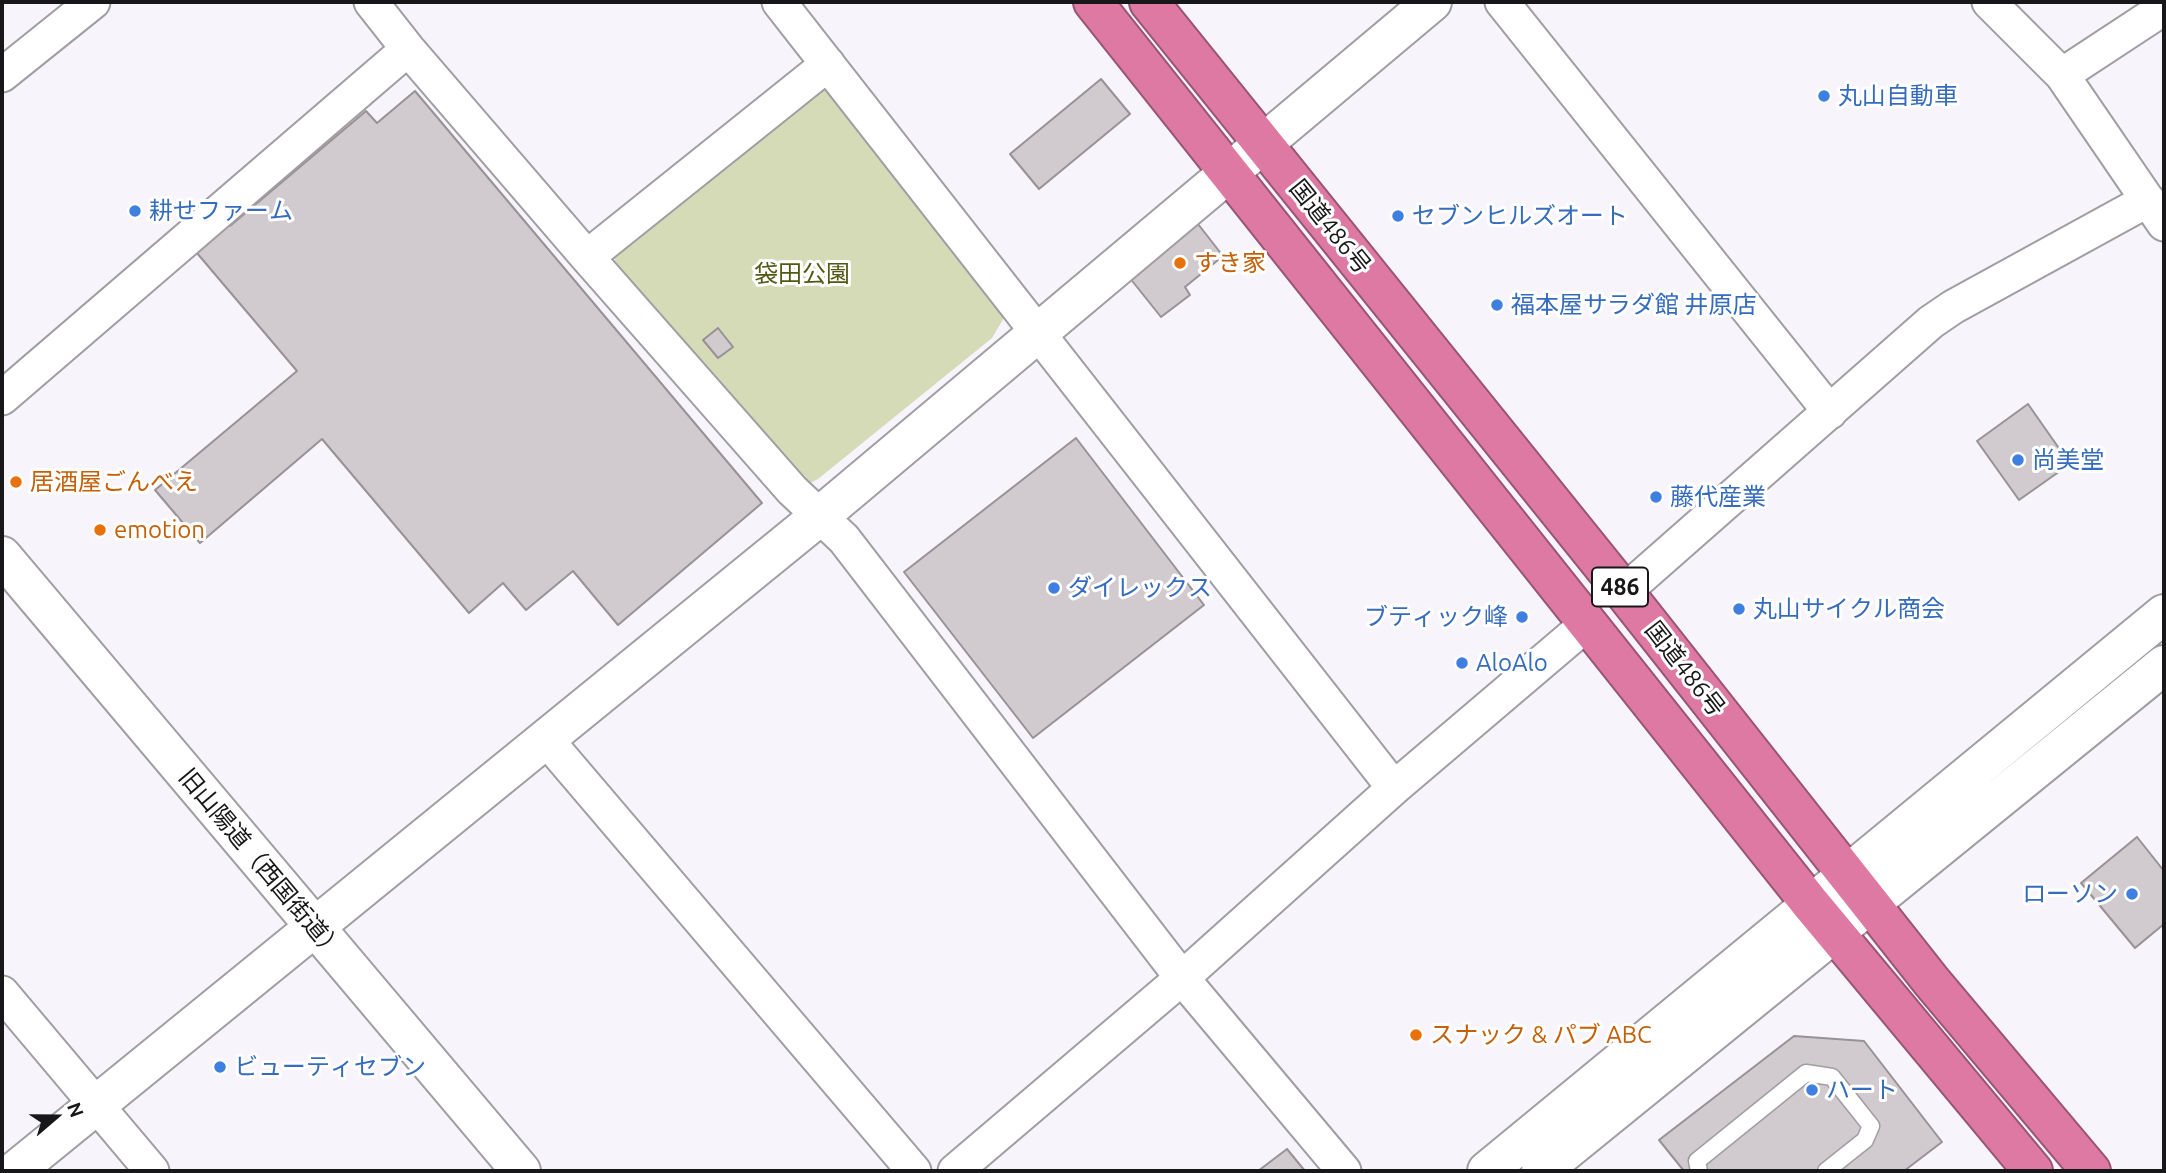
<!DOCTYPE html>
<html>
<head>
<meta charset="utf-8">
<style>
	body { margin:0 }
	#map { position:relative; width:2166px; height:1173px; overflow:hidden; background:#f8f4fb; font-family:Ubuntu,sans-serif }
	canvas { display:block }
	.frame { position:absolute; inset:0; border:4px solid #171618; pointer-events:none }
	.north { position:absolute; left:21px; top:1082px; width:70px; height:70px; -webkit-text-stroke:5px #fff; paint-order:stroke; rotate:70deg; font-size:19px; font-weight:700; line-height:28px; text-align:center; color:#171618 }
	.north::after { content:''; display:block; margin:auto; width:24px; height:32px; background:#171618; clip-path:polygon(50% 0,100% 100%,50% 72%,0 100%) }
</style>
</head>
<body>
<div id="map">
<canvas width="2166" height="1173"></canvas>
<div class="frame"></div>
<div class="north">N</div>
</div>
<script>
const context = document.querySelector('canvas').getContext('2d');
context.lineJoin = 'round';
function fill(path, color) { context.fillStyle = color; context.fill(path, 'evenodd'); }
const shape = rows => new Path2D(rows.map(r => 'M' + r).join(''));
function trace(path, color, width, dash) { context.strokeStyle = color; context.lineWidth = width; context.lineCap = dash ? 'butt' : 'round'; context.setLineDash(dash || []); context.stroke(path); }
function label(font, color, halo, rows, align = 'center') {
  context.font = font + ' Ubuntu,"Noto Sans JP",sans-serif'; context.lineWidth = 6; context.setLineDash([]); context.textBaseline = 'middle'; context.strokeStyle = halo; context.fillStyle = color; for (const [text, x, y, turn = 0] of rows) {
    context.save(); context.translate(x, y); context.rotate((+turn || 0) * Math.PI / 180); context.textAlign = isNaN(turn) ? turn : align; if (halo) context.strokeText(text, 0, 0); context.fillText(text, 0, 0); context.restore();
  }
}
fill(shape([
	[823,86,833,91,1005,316,992,338,818,479,808,484,615,266,615,250]
]), '#d5dab7');
const building = shape([
	[1101,79,1130,114,1039,189,1010,154,1101,79],
	[415,91,762,503,618,625,573,571,526,610,503,583,469,613,322,439,200,543,155,490,297,371,191,246,224,218,230,226,366,111,377,123,415,91],
	[1198,224,1223,256,1185,287,1190,295,1161,317,1129,277,1198,224],
	[718,328,733,347,718,358,703,340,718,328],
	[2028,404,2070,464,2019,500,1977,441,2028,404],
	[1076,438,1204,605,1033,738,904,572,1076,438],
	[2137,837,2164,871,2164,924,2135,948,2081,883,2137,837],
	[1794,1036,1864,1041,1942,1142,1904,1171,1684,1171,1659,1140,1794,1036],
	[1287,1149,1305,1171,1258,1171,1287,1149]
]);
fill(building, '#d1cace');
trace(building, '#989195', 2);
const lane = shape([
	[1699,1171,1697,1161,1806,1073,1832,1077,1871,1126,1865,1140,1826,1171]
]);
const street = shape([
	[371,2,408,49,587,257,792,490,844,539,1182,978,1344,1171],
	[779,2,1394,788],
	[1502,2,1830,412],
	[1989,2,2062,75,2164,224],
	[2,75,93,2],
	[2062,75,2164,8],
	[587,257,828,64],
	[2,398,408,49],
	[1624,592,1931,322,1953,307,2148,200],
	[545,738,914,1171],
	[2,993,152,1171],
	[955,1171,1182,978,1394,788,1588,623]
]);
const secondary = shape([
	[2,556,521,1171],
	[15,1171,821,515,1432,2],
	[1487,1171,2164,614],
	[1541,1171,2164,665]
]);
const highway = shape([
	[1093,2,1810,903,2033,1171],
	[1149,2,1624,592,1932,982,2091,1171]
]);
trace(lane, '#a09da3', 19);
trace(street, '#a09da3', 37);
trace(secondary, '#a09da3', 42);
trace(highway, '#985672', 42);
trace(lane, '#fff', 16);
trace(street, '#fff', 33);
trace(secondary, '#fff', 38);
trace(highway, '#de79a3', 38);
for (const [x, y, r, color] of [
	[1824,96,7,"#3f7fe0"],
	[135,211,7,"#3f7fe0"],
	[1398,216,7,"#3f7fe0"],
	[1180,263,7,"#e8710a"],
	[1497,305,7,"#3f7fe0"],
	[2018,460,7,"#3f7fe0"],
	[16,482,7,"#e8710a"],
	[1656,497,7,"#3f7fe0"],
	[100,530,7,"#e8710a"],
	[1054,588,7,"#3f7fe0"],
	[1739,609,7,"#3f7fe0"],
	[1522,617,7,"#3f7fe0"],
	[1462,663,7,"#3f7fe0"],
	[2132,894,7,"#3f7fe0"],
	[1416,1035,7,"#e8710a"],
	[220,1067,7,"#3f7fe0"],
	[1812,1090,7,"#3f7fe0"]
]) { const dot = new Path2D(); dot.arc(x, y, r, 0, 2 * Math.PI); context.fillStyle = color; context.fill(dot); trace(dot, '#fff', 2.5); }
for (const [x, y, w] of [
	[1620,587,56]
]) { const box = new Path2D(); box.roundRect(x - w / 2, y - 19.5, w, 39, 5); context.fillStyle = '#fff'; context.fill(box); trace(box, '#171618', 2); }
label('bold 23px', '#171618', null, [
	["486",1620,587]
]);
label('24px', '#366cbe', '#fff', [
	["丸山自動車",1838,96],
	["耕せファーム",149,211],
	["セブンヒルズオート",1412,216],
	["福本屋サラダ館 井原店",1511,305],
	["尚美堂",2032,460],
	["藤代産業",1670,497],
	["ダイレックス",1068,588],
	["丸山サイクル商会",1753,609],
	["ブティック峰",1508,617,"right"],
	["AloAlo",1476,663],
	["ローソン",2118,894,"right"],
	["ビューティセブン",234,1067],
	["ハート",1826,1090]
], 'left');
label('24px', '#171618', '#fff', [
	["国道486号",1330,227,51],
	["国道486号",1685,669,52],
	["旧山陽道（西国街道）",261,864,50]
]);
label('24px', '#c56008', '#fff', [
	["すき家",1194,263],
	["居酒屋ごんべえ",30,482],
	["emotion",114,530],
	["スナック & パブ ABC",1430,1035]
], 'left');
label('24px', '#535814', '#fff', [
	["袋田公園",802,274]
]);
</script>
</body>
</html>
